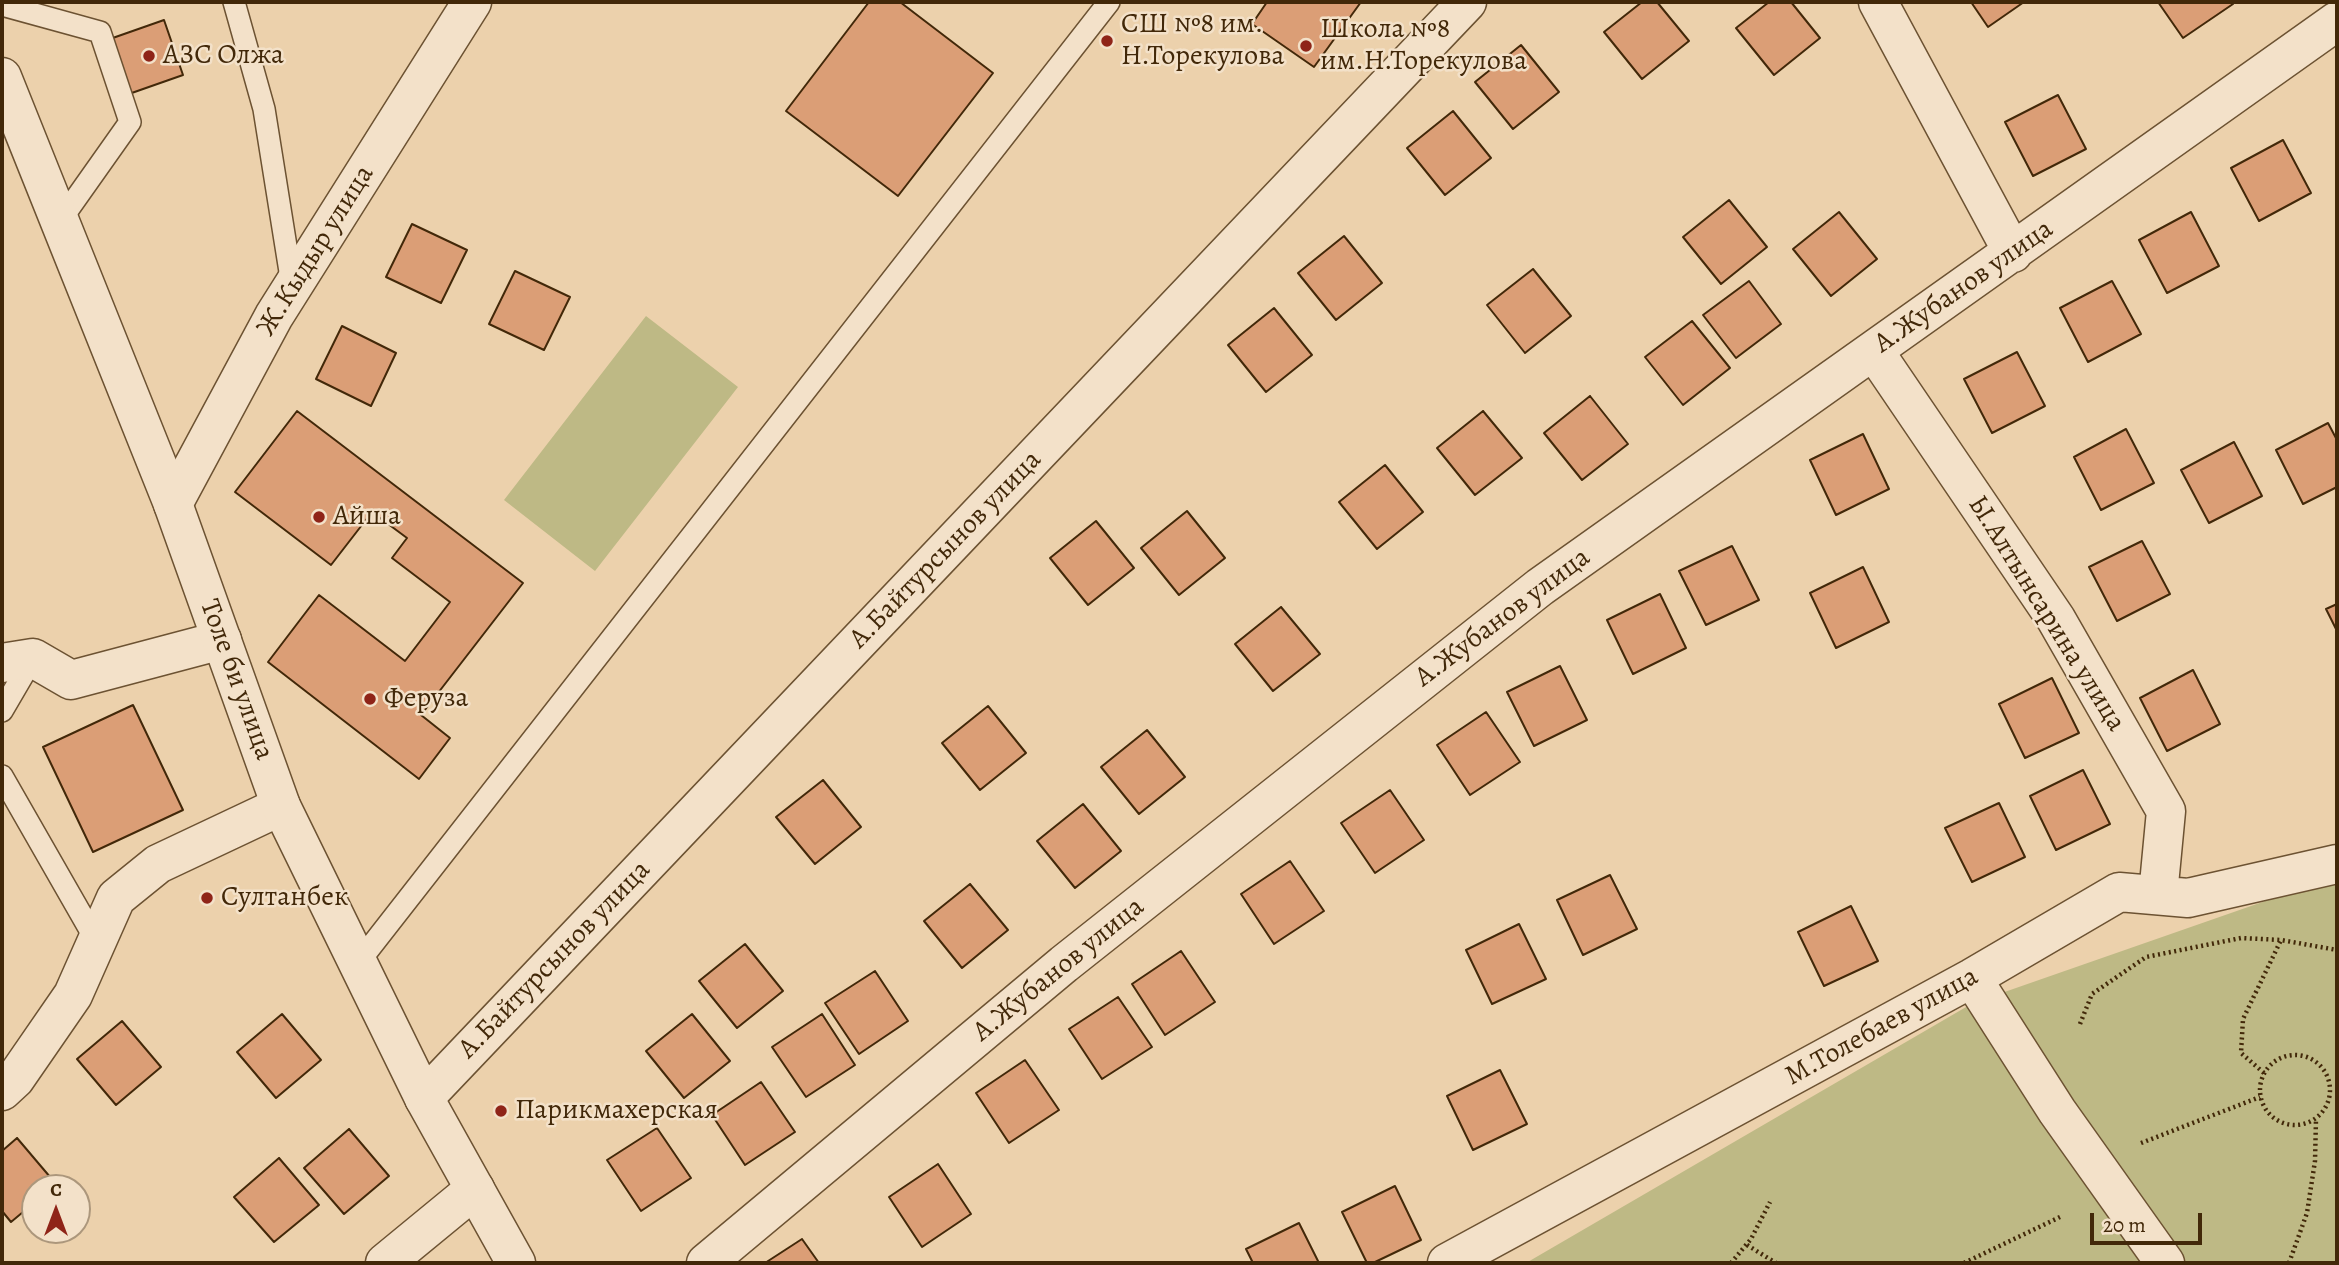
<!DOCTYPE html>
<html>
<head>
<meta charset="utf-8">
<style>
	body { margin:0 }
	#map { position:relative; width:2339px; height:1265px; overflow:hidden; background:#ecd1ac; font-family:Alegreya,serif }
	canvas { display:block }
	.frame { position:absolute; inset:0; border:4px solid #422809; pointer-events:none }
	.north { position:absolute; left:21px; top:1174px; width:70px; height:70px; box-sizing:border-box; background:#f3e1c9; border:2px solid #ac977c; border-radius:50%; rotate:0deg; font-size:19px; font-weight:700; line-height:28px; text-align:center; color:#422809 }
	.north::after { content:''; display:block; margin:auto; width:24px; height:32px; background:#8f2418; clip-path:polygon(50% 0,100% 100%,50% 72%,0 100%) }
	.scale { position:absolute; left:2090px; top:1213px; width:112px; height:32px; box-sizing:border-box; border:4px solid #422809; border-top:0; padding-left:9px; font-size:21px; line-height:24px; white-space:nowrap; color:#422809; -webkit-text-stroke:5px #f3e1c9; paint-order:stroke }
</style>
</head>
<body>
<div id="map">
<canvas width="2339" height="1265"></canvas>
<div class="frame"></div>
<div class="north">С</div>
<div class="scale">20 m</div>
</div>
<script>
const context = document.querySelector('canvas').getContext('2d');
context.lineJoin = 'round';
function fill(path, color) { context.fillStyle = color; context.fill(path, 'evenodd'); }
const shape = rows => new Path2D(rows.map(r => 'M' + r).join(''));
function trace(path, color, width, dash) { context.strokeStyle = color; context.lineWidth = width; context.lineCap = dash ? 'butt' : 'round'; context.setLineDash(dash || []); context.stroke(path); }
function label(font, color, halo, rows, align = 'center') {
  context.font = font + ' Alegreya,serif'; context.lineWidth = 5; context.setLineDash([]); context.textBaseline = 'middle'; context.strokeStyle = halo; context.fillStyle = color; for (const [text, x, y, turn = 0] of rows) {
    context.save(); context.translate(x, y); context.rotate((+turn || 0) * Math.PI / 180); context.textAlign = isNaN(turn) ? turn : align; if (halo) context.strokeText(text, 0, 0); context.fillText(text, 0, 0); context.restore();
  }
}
fill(shape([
	[646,316,738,387,595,571,504,500],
	[2337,876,2337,1263,1526,1263,1973,1003]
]), '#beb985');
const building = shape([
	[869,2,900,2,993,73,898,196,786,111,869,2],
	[1267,2,1361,2,1314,67,1252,24,1267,2],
	[1642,2,1657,2,1689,41,1642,79,1604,32,1642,2],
	[1769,2,1791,2,1820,38,1774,75,1736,28,1769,2],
	[1971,2,2024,2,1988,27,1971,2],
	[2158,2,2231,2,2233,4,2183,38,2158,2],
	[164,20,183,75,126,95,107,40,164,20],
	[1521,45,1559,92,1513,129,1475,82,1521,45],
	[2058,95,2086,149,2033,176,2005,122,2058,95],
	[1453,111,1491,158,1445,195,1407,148,1453,111],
	[2283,140,2311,193,2259,221,2231,168,2283,140],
	[1729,200,1767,247,1721,284,1683,237,1729,200],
	[1839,212,1877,259,1831,296,1793,249,1839,212],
	[2191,212,2219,266,2167,293,2139,240,2191,212],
	[412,224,467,250,441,303,386,277,412,224],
	[1344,236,1382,283,1336,320,1298,273,1344,236],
	[1533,269,1571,316,1525,353,1487,305,1533,269],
	[515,271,570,297,544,350,489,324,515,271],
	[1749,281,1781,324,1736,358,1703,315,1749,281],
	[2112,281,2141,334,2088,362,2060,308,2112,281],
	[1274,308,1312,355,1266,392,1228,345,1274,308],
	[1692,321,1730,368,1683,405,1645,357,1692,321],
	[342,326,396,353,371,406,316,379,342,326],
	[2017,352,2045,406,1992,433,1964,379,2017,352],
	[1590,396,1628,444,1582,480,1544,433,1590,396],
	[297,411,523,583,421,715,450,738,419,779,268,662,319,595,405,661,450,602,392,558,407,538,372,512,331,565,235,492,297,411],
	[1483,411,1522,458,1475,495,1437,448,1483,411],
	[2328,423,2337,440,2337,487,2303,504,2276,450,2328,423],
	[2126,429,2154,483,2101,510,2074,457,2126,429],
	[1863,434,1889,489,1836,515,1810,460,1863,434],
	[2234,442,2262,496,2209,523,2181,470,2234,442],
	[1385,465,1423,512,1377,549,1339,502,1385,465],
	[1187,511,1225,558,1179,595,1141,548,1187,511],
	[1096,521,1134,568,1088,605,1050,558,1096,521],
	[2142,541,2170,594,2117,621,2089,567,2142,541],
	[1732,546,1759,600,1706,625,1679,571,1732,546],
	[1863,567,1889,622,1836,648,1810,593,1863,567],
	[1660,594,1686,648,1633,674,1607,620,1660,594],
	[2337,604,2337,631,2326,609,2337,604],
	[1281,607,1320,654,1273,691,1235,644,1281,607],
	[1560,666,1587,720,1534,746,1507,692,1560,666],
	[2193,670,2220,724,2167,751,2140,698,2193,670],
	[2052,678,2079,733,2025,758,1999,704,2052,678],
	[133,705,183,810,93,852,43,747,133,705],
	[988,706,1026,753,980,790,942,743,988,706],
	[1486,712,1520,762,1470,795,1437,745,1486,712],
	[1147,730,1185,777,1139,814,1101,767,1147,730],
	[2083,770,2110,824,2056,850,2030,796,2083,770],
	[823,780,861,827,815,864,776,817,823,780],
	[1390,790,1424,840,1375,873,1341,823,1390,790],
	[1999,803,2025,857,1972,882,1945,828,1999,803],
	[1083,804,1121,851,1075,888,1037,841,1083,804],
	[1290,861,1324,911,1274,944,1241,894,1290,861],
	[1610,875,1637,929,1583,955,1557,900,1610,875],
	[970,884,1008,930,962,968,924,921,970,884],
	[1851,906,1878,961,1824,986,1798,932,1851,906],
	[1519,924,1546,979,1492,1004,1466,950,1519,924],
	[745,944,783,991,737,1028,699,981,745,944],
	[1181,951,1215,1002,1165,1035,1132,984,1181,951],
	[875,971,908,1021,859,1054,825,1003,875,971],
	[1118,997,1152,1047,1102,1079,1069,1029,1118,997],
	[282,1014,321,1060,276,1098,237,1052,282,1014],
	[692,1014,730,1061,684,1098,646,1051,692,1014],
	[822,1014,855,1065,806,1097,772,1047,822,1014],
	[122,1021,161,1067,116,1105,77,1059,122,1021],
	[1025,1060,1059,1110,1009,1143,976,1093,1025,1060],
	[1500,1070,1527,1124,1473,1150,1447,1096,1500,1070],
	[761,1082,795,1132,745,1165,712,1115,761,1082],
	[657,1128,691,1178,641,1211,607,1160,657,1128],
	[349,1129,389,1176,344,1214,304,1168,349,1129],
	[17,1138,56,1184,51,1188,35,1188,35,1202,11,1222,2,1211,2,1151,17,1138],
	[279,1158,319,1205,274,1242,234,1197,279,1158],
	[938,1164,971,1214,922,1247,889,1197,938,1164],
	[1395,1186,1421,1240,1373,1263,1367,1263,1342,1212,1395,1186],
	[1299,1223,1319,1263,1253,1263,1246,1249,1299,1223],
	[802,1239,819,1263,765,1263,802,1239]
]);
fill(building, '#db9e76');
trace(building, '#422809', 2);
const service = shape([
	[234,2,264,109,292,284],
	[2,5,100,32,130,122,60,221],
	[2,711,33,658],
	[2,776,97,942],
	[358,963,1109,2]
]);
const minor = shape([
	[1878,2,2013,253],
	[1874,351,2056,619,2166,811,2158,895],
	[173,504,274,316,472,2],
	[2,663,33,658,71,680,222,640],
	[1972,978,2057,1111,2165,1263],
	[2,1091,15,1079,73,995,116,898,158,864,281,806],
	[424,1098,1467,2],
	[385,1263,475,1189],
	[706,1263,1064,964,1540,587,2337,21],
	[1447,1263,1972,978,2119,892,2188,898,2337,864]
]);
const tertiary = shape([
	[2,77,173,504,281,806,424,1098,516,1263]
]);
trace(service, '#6c5232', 24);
trace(minor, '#6c5232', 41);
trace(tertiary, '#6c5232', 41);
trace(shape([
	[2080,1024,2092,994,2146,957,2241,938,2281,940,2337,950],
	'2260 1090a35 35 0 1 1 70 0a35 35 0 1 1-70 0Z',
	[2264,1073,2241,1053,2243,1019,2281,940],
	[2141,1143,2260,1097],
	[1747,1245,1776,1263],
	[1731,1263,1751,1239,1770,1202],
	[1964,1263,2060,1217],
	[2289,1263,2307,1213,2315,1161,2316,1119]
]), '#422809', 4.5, [2, 3.5]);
trace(service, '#f3e1c9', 21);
trace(minor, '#f3e1c9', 38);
trace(tertiary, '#f3e1c9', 38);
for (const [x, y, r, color] of [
	[1107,41,7,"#8f2418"],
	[1306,46,7,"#8f2418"],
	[149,56,7,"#8f2418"],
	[319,517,7,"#8f2418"],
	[370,699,7,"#8f2418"],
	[207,898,7,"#8f2418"],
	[501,1111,7,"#8f2418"]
]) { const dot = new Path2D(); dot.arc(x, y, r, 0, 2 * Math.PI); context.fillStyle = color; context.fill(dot); trace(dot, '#f3e1c9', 2.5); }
label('28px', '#422809', '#f3e1c9', [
	["СШ №8 им.",1121,25],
	["Н.Торекулова",1121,57],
	["Школа №8",1320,30],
	["им.Н.Торекулова",1320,62],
	["АЗС Олжа",163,56],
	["Айша",333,517],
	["Феруза",384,699],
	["Султанбек",221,898],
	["Парикмахерская",515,1111]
], 'left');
label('28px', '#422809', '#f3e1c9', [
	["Ж.Кыдыр улица",316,251,-58],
	["А.Жубанов улица",1964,287,-35],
	["А.Байтурсынов улица",946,550,-46],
	["Ы.Алтынсарина улица",2046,614,58],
	["А.Жубанов улица",1503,618,-37],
	["Толе би улица",236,680,70],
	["А.Байтурсынов улица",555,960,-46],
	["А.Жубанов улица",1059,970,-39],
	["М.Толебаев улица",1882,1027,-29]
]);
</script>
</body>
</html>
